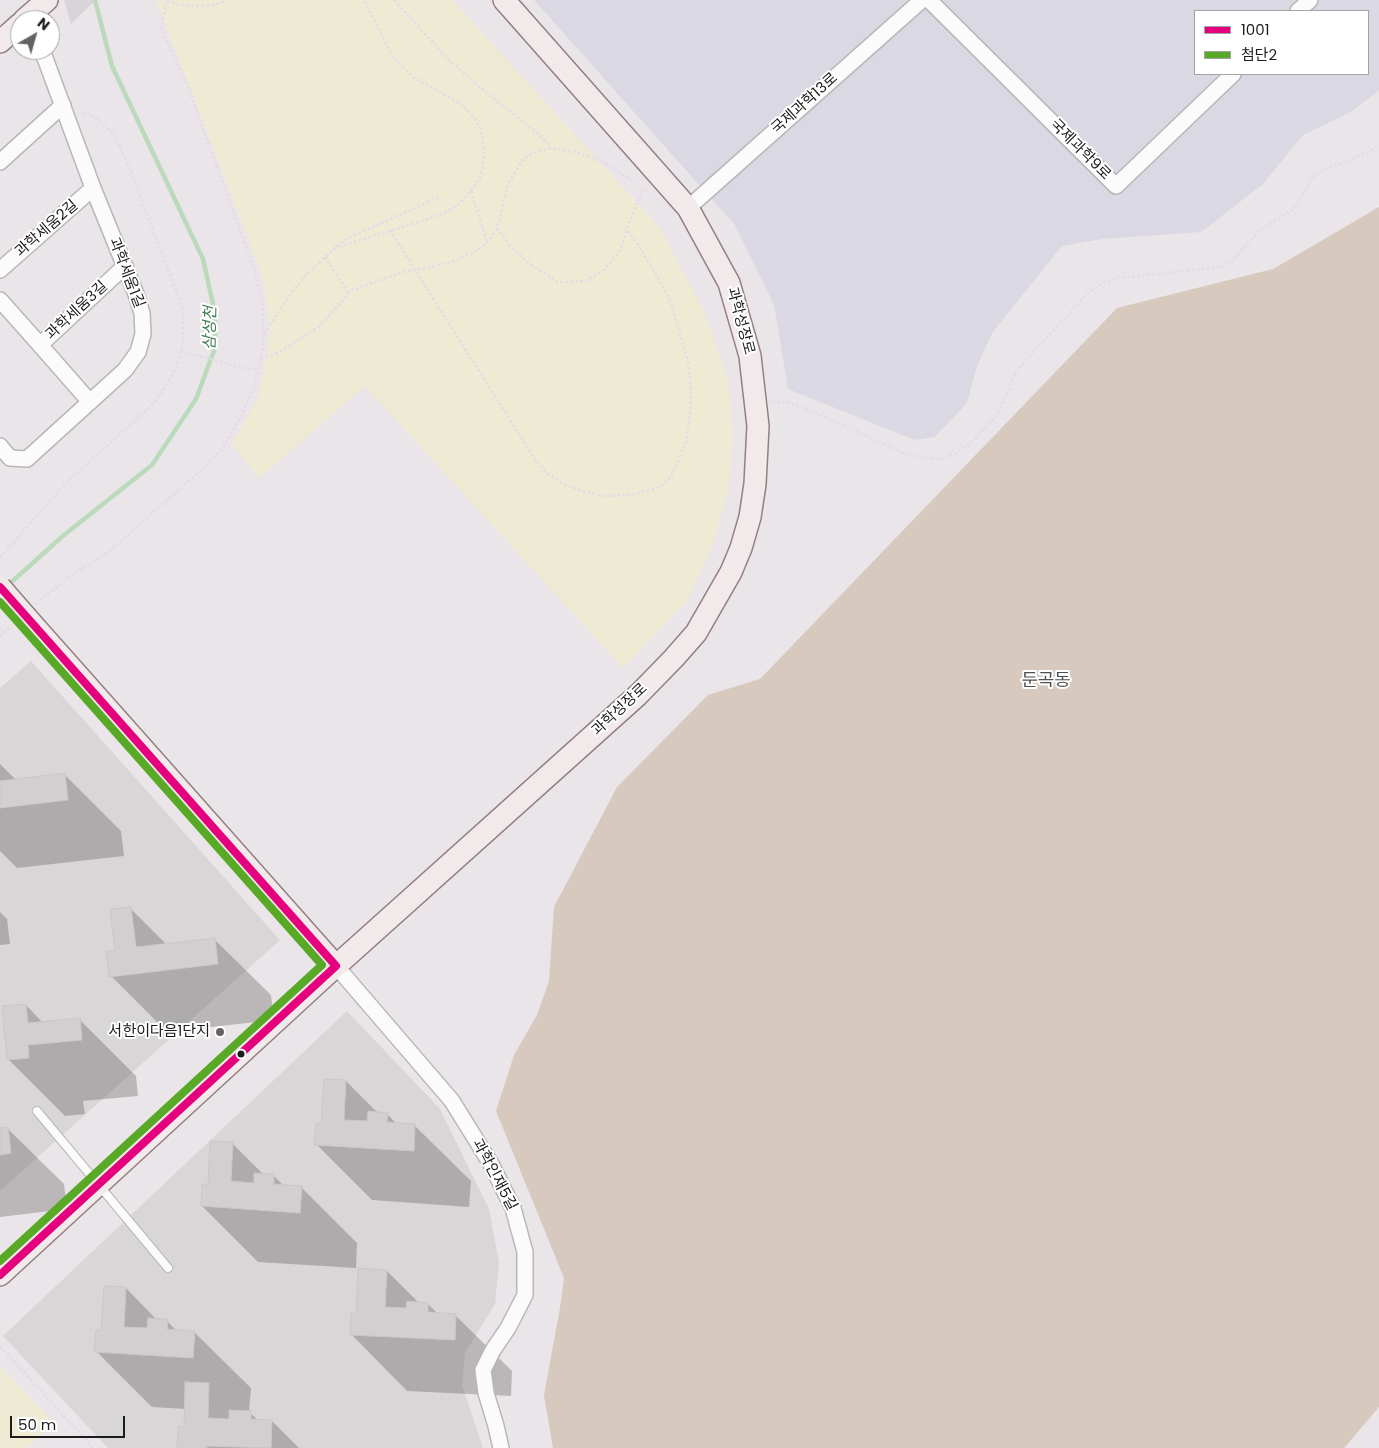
<!DOCTYPE html>
<html>
<head>
<meta charset="utf-8">
<style>
	body { margin:0 }
	#map { position:relative; width:1379px; height:1448px; overflow:hidden; background:#eae5e8; font-family:Poppins,"Noto Sans KR",sans-serif }
	canvas { display:block }
	.legend { position:absolute; left:1194px; top:10px; width:175px; height:65px; box-sizing:border-box; background:#fff; border:1px solid #a4a4a4; margin:0; padding:6px 9px; list-style:none; font-size:15px; color:#1c1c1c }
	.legend li { display:flex; align-items:center; gap:10px; height:25px }
	.legend b { width:25px; border:1px solid #a4a4a4 }
	.north { position:absolute; left:10px; top:10px; width:50px; height:50px; box-sizing:border-box; background:#fff; border:1px solid #a4a4a4; border-radius:50%; rotate:38deg; font-size:14px; font-weight:700; line-height:20px; text-align:center; color:#1c1c1c }
	.north::after { content:''; display:block; margin:auto; width:18px; height:22px; background:#646263; clip-path:polygon(50% 0,100% 100%,50% 72%,0 100%) }
	.scale { position:absolute; left:10px; top:1416px; width:115px; height:22px; box-sizing:border-box; border:2px solid #1c1c1c; border-top:0; padding-left:6px; font-size:15px; line-height:18px; white-space:nowrap; color:#1c1c1c; -webkit-text-stroke:4px #fff; paint-order:stroke }
</style>
</head>
<body>
<div id="map">
<canvas width="1379" height="1448"></canvas>
<ul class="legend">
<li><b style="height:6px;background:#e5007d"></b>1001</li>
<li><b style="height:6px;background:#58a925"></b>첨단2</li>
</ul>
<div class="north">N</div>
<div class="scale">50 m</div>
</div>
<script>
const context = document.querySelector('canvas').getContext('2d');
context.lineJoin = 'round';
function fill(path, color) { context.fillStyle = color; context.fill(path, 'evenodd'); }
const shape = rows => new Path2D(rows.map(r => 'M' + r).join(''));
function trace(path, color, width, dash) { context.strokeStyle = color; context.lineWidth = width; context.lineCap = dash ? 'butt' : 'round'; context.setLineDash(dash || []); context.stroke(path); }
function label(font, color, halo, rows, align = 'center') {
  context.font = font + ' Poppins,"Noto Sans KR",sans-serif'; context.lineWidth = 4; context.setLineDash([]); context.textBaseline = 'middle'; context.strokeStyle = halo; context.fillStyle = color; for (const [text, x, y, turn = 0] of rows) {
    context.save(); context.translate(x, y); context.rotate((+turn || 0) * Math.PI / 180); context.textAlign = isNaN(turn) ? turn : align; if (halo) context.strokeText(text, 0, 0); context.fillText(text, 0, 0); context.restore();
  }
}
fill(shape([
	[31,661,280,940,0,1191,0,688],
	[347,1011,440,1109,489,1209,499,1262,495,1304,465,1353,462,1385,483,1448,108,1448,3,1336]
]), '#d9d6d8');
fill(shape([
	[534,0,1379,0,1379,90,1351,112,1303,135,1263,184,1201,232,1102,239,1062,246,992,333,976,369,967,403,935,437,915,440,788,389,774,305,735,225],
	[1195,11,1368,11,1368,74,1195,74]
]), '#dad8e2');
fill(shape([
	[1379,207,1379,1407,1344,1448,553,1448,544,1395,560,1308,564,1278,496,1111,514,1055,537,1015,549,981,554,907,617,787,708,695,760,679,1117,308,1273,269]
]), '#d7c9be');
fill(shape([
	[156,0,452,0,659,227,704,311,728,380,733,437,728,489,714,541,688,600,623,668,365,386,259,478,232,444,258,399,270,336,264,280],
	[0,1366,54,1423,27,1448,0,1448]
]), '#efead3');
fill(shape([
	[64,0,96,0,71,24]
]), '#d7d5d7');
fill(shape([
	[0,764,16,780,64,774,121,831,124,856,17,868,0,851],
	[130,908,167,945,214,939,271,995,274,1020,167,1032,111,976],
	[0,912,7,919,10,944,0,945],
	[26,1005,43,1023,79,1019,136,1076,138,1096,83,1101,85,1114,65,1116,9,1060],
	[346,1081,378,1113,387,1114,397,1124,414,1125,471,1181,469,1207,372,1200,316,1144,322,1124],
	[7,1128,64,1184,67,1209,0,1217,0,1129],
	[232,1143,264,1175,274,1176,284,1186,301,1187,357,1243,356,1268,258,1262,202,1206,209,1186],
	[387,1271,419,1303,428,1304,438,1314,455,1315,512,1371,511,1396,407,1391,351,1334,357,1315],
	[126,1288,157,1320,167,1321,177,1331,194,1332,251,1388,249,1412,259,1421,272,1421,299,1448,179,1448,185,1429,186,1409,152,1407,96,1351,102,1331]
]), '#0003');
trace(shape([
	[7,586,64,535,152,465,196,399,215,348,215,313,203,259,112,66,95,0]
]), '#bbdabb', 4.5);
const building = shape([
	[65,773,68,800,0,808,0,781,65,773],
	[131,907,136,947,215,938,218,964,109,977,106,951,115,951,110,909,131,907],
	[26,1004,28,1023,80,1018,82,1040,28,1045,29,1058,7,1060,2,1006,26,1004],
	[324,1079,346,1080,344,1120,367,1121,368,1111,388,1113,387,1122,415,1124,414,1151,314,1145,316,1123,321,1123,324,1079],
	[8,1127,11,1153,0,1155,0,1128,8,1127],
	[210,1141,233,1142,231,1181,254,1183,254,1173,274,1174,274,1184,302,1186,300,1213,201,1206,202,1184,208,1185,210,1141],
	[358,1268,387,1270,385,1307,406,1308,407,1301,428,1303,428,1312,456,1314,455,1340,350,1335,351,1313,356,1313,358,1268],
	[104,1286,126,1287,124,1327,147,1328,148,1318,168,1319,167,1329,195,1331,193,1358,94,1352,96,1330,101,1330,104,1286],
	[185,1382,209,1383,208,1418,229,1419,229,1410,251,1411,251,1419,272,1420,271,1448,207,1446,207,1448,177,1448,178,1427,184,1427,185,1382]
]);
fill(building, '#d2cfd1');
trace(building, '#cdc6cb', 1);
const lane = shape([
	[37,1111,168,1268]
]);
const street = shape([
	[929,0,1116,186,1233,74],
	[1298,11,1310,0],
	[0,162,63,105],
	[688,208,922,0],
	[0,270,93,188],
	[0,300,40,345],
	[90,402,40,345,125,266],
	[0,446,10,458,27,459,125,370,138,352,143,334,142,313,136,294,93,188,42,50],
	[336,966,452,1101,491,1164,513,1208,525,1252,525,1295,508,1328,493,1350,483,1370,486,1393,496,1426,501,1448]
]);
const secondary = shape([
	[24,20,47,0],
	[0,42,20,24],
	[27,618,336,966],
	[0,1275,336,966,638,695,674,658,696,633,731,572,741,548,750,517,755,484,758,426,750,356,729,283,688,208,504,0]
]);
trace(lane, '#b8b6b8', 10);
trace(street, '#b8b6b8', 18);
trace(secondary, '#927f82', 24);
trace(shape([
	[394,0,448,59,477,85,537,133,551,147],
	[167,1,181,5,198,6,214,5,227,0],
	[471,191,487,242],
	[497,228,513,249,530,264,558,282,586,281,605,269,621,249,628,225,643,189],
	[390,230,534,458,548,474,564,484,582,491,603,496,631,495,657,488,666,482,672,475,686,442,690,413,691,393,690,375,687,358,671,303,664,288,637,243,627,230],
	[335,248,425,220,444,213,459,204,473,188,479,180,483,167,484,150,481,130,474,118,464,106,413,77,393,57,364,0],
	[325,257,349,293],
	[264,334,288,298,303,278,335,248,348,238,439,197],
	[181,351,243,368,258,370],
	[261,358,278,353,320,326,352,290,406,271,416,270,451,262,473,253,489,241,496,230,500,219,503,204,509,182,522,161,532,153,551,148,575,152,601,161,636,183],
	[772,402,787,402,807,409,904,453,924,458,941,459,956,453,971,443,997,415,1017,370,1089,292,1103,283,1117,278,1222,267,1231,262,1262,228,1293,210,1314,176,1328,168,1369,152,1379,145],
	[0,558,64,485,148,409,161,394,177,366,183,342,183,309,129,167,114,134,91,114,81,113],
	[36,604,69,577,106,554,206,466,222,449,241,417,256,382,263,345,263,305,254,268,187,84,161,28,167,0],
	[0,636,12,625],
	[0,1346,93,1448]
]), '#e7d9e7', 2.5, [2.5, 2.5]);
trace(lane, '#fcfbfc', 8);
trace(street, '#fcfbfc', 15);
trace(secondary, '#f2e9eb', 21);
const secondaryBridge = shape([
	[0,587,27,618]
]);
trace(secondaryBridge, '#927f82', 24, []);
trace(secondaryBridge, '#f2e9eb', 21);
trace(shape([
	[0,587,336,966],
	[0,1275,336,966]
]), '#e5007d', 8);
trace(shape([
	[0,602,322,965,0,1261]
]), '#58a925', 8);
for (const [x, y, r, color] of [
	[220,1032,5,"#646263"],
	[241,1054,4.5,"#1c1c1c"]
]) { const dot = new Path2D(); dot.arc(x, y, r, 0, 2 * Math.PI); context.fillStyle = color; context.fill(dot); trace(dot, '#fff', 2); }
label('15px', '#1c1c1c', '#fff', [
	["국제과학13로",805,104,-42],
	["국제과학9로",1080,150,45],
	["과학세움2길",47,229,-41],
	["과학세움1길",126,273,69],
	["과학세움3길",77,311,-43],
	["과학성장로",740,321,75],
	["과학성장로",620,710,-43],
	["과학인재5길",494,1175,62]
]);
label('15px', '#1c1c1c', '#fff', [
	["서한이다음1단지",210,1032]
], 'right');
label('italic 16px', '#427e54', '#fff', [
	["삼성천",211,328,-89]
]);
label('18px', '#4f4f4f', '#fff', [
	["둔곡동",1046,681]
]);
</script>
</body>
</html>
